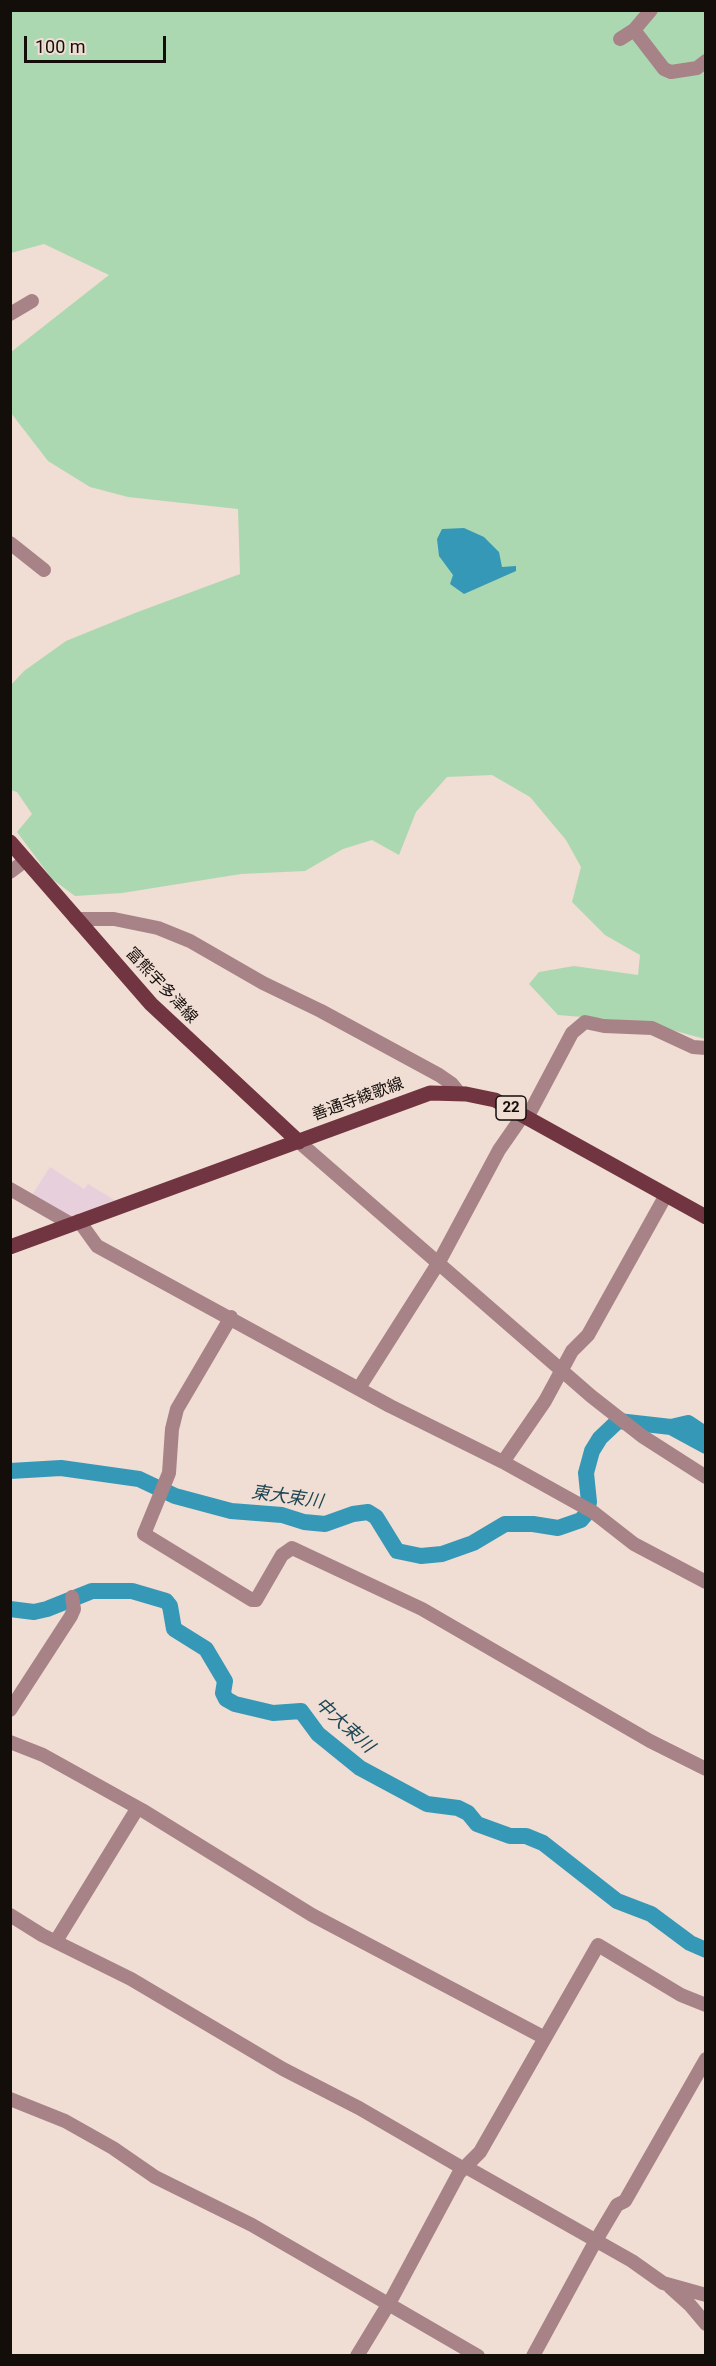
<!DOCTYPE html>
<html>
<head>
<meta charset="utf-8">
<style>
	body { margin:0 }
	#map { position:relative; width:716px; height:2366px; overflow:hidden; background:#f0ddd3; font-family:Roboto,sans-serif }
	canvas { display:block }
	.frame { position:absolute; inset:0; border:12px solid #140e0b; pointer-events:none }
	.scale { position:absolute; left:24px; top:36px; width:142px; height:27px; box-sizing:border-box; border:3px solid #140e0b; border-top:0; padding-left:8px; font-size:18px; line-height:21px; white-space:nowrap; color:#140e0b; -webkit-text-stroke:4px #f0ddd3; paint-order:stroke }
</style>
</head>
<body>
<div id="map">
<canvas width="716" height="2366"></canvas>
<div class="frame"></div>
<div class="scale">100 m</div>
</div>
<script>
const context = document.querySelector('canvas').getContext('2d');
context.lineJoin = 'round';
function fill(path, color) { context.fillStyle = color; context.fill(path, 'evenodd'); }
const shape = rows => new Path2D(rows.map(r => 'M' + r).join(''));
function trace(path, color, width, dash) { context.strokeStyle = color; context.lineWidth = width; context.lineCap = dash ? 'butt' : 'round'; context.setLineDash(dash || []); context.stroke(path); }
function label(font, color, halo, rows, align = 'center') {
  context.font = font + ' Roboto,"Noto Sans JP",sans-serif'; context.lineWidth = 5; context.setLineDash([]); context.textBaseline = 'middle'; context.strokeStyle = halo; context.fillStyle = color; for (const [text, x, y, turn = 0] of rows) {
    context.save(); context.translate(x, y); context.rotate((+turn || 0) * Math.PI / 180); context.textAlign = isNaN(turn) ? turn : align; if (halo) context.strokeText(text, 0, 0); context.fillText(text, 0, 0); context.restore();
  }
}
fill(shape([
	[50,1167,84,1189,88,1184,116,1201,70,1219,32,1195]
]), '#e7d0db');
fill(shape([
	[11,11,705,11,705,1039,642,1022,558,1015,529,984,539,972,574,966,638,975,640,955,605,935,572,902,581,867,566,840,530,797,492,775,447,777,416,812,399,855,372,840,343,849,305,871,241,874,122,893,75,896,52,879,17,832,32,814,17,792,11,790,11,685,24,671,66,641,135,613,240,574,238,509,128,497,90,487,48,461,11,413,11,352,109,275,44,244,11,253]
]), '#acd8b1');
fill(shape([
	[464,528,484,537,499,552,502,567,516,566,516,571,464,594,450,584,453,575,439,556,437,539,442,529]
]), '#3598b6');
trace(shape([
	[671,1427,688,1423,706,1435],
	[10,1471,61,1468,139,1479,175,1496,231,1511,282,1515,304,1522,325,1524,353,1514,368,1512,376,1517,397,1551,421,1556,442,1554,473,1543,505,1524,533,1524,558,1528,581,1520,586,1514,589,1502,586,1473,592,1451,600,1438,618,1421,671,1427,706,1446],
	[10,1609,34,1612,47,1609,92,1591,132,1591,166,1601,170,1606,174,1629,206,1649,225,1681,223,1693,226,1699,235,1704,273,1713,301,1711,318,1734,360,1768,427,1804,458,1808,468,1813,477,1824,510,1836,526,1836,543,1843,617,1901,651,1914,690,1943,706,1950]
]), '#3598b6', 16);
trace(shape([
	[634,30,664,69,671,72,697,68,706,61],
	[620,39,634,30,651,10],
	[10,314,32,301],
	[10,543,44,570],
	[10,872,26,860],
	[76,919,114,919,158,928,190,941,263,983,321,1011,439,1075,452,1084,460,1094],
	[528,1116,572,1033,585,1022,604,1026,652,1028,693,1047,706,1048],
	[299,1142,591,1396,642,1436,706,1477],
	[10,1189,71,1224],
	[79,1221,97,1246,390,1406,503,1462,593,1512,634,1544,706,1582],
	[231,1317,177,1409,172,1429,169,1473,144,1534,252,1600,256,1600,282,1555,292,1548,422,1609,650,1741,706,1769],
	[359,1388,439,1262,499,1150,524,1114],
	[503,1462,545,1401,572,1351,588,1335,666,1195],
	[10,1710,71,1616,74,1609,72,1597],
	[10,1742,43,1755,142,1810,312,1915,545,2038],
	[10,1915,42,1935,131,1979,283,2069,359,2108,464,2169],
	[56,1941,137,1809],
	[10,2099,65,2121,113,2148,155,2177,252,2225,478,2356],
	[466,2167,632,2261,663,2283,706,2295],
	[670,2287,690,2305,706,2324],
	[357,2356,391,2300,459,2173,480,2152,598,1945,681,1995,706,2005],
	[533,2356,595,2242,617,2205,625,2201,706,2059]
]), '#a78388', 14);
trace(shape([
	[10,842,151,1004,299,1142],
	[10,1247,430,1093,466,1094,495,1100,706,1217]
]), '#713542', 15);
for (const [x, y, w] of [
	[511,1108,30]
]) { const box = new Path2D(); box.roundRect(x - w / 2, y - 12, w, 24, 4.5); context.fillStyle = '#f0ddd3'; context.fill(box); trace(box, '#140e0b', 1.5); }
label('bold 15px', '#140e0b', null, [
	["22",511,1108]
]);
label('16px', '#140e0b', '#f0ddd3', [
	["富熊宇多津線",161,986,47],
	["善通寺綾歌線",358,1100,-20]
]);
label('italic 18px', '#1c4654', '#f0ddd3', [
	["東大束川",287,1498,8],
	["中大束川",344,1726,42]
]);
</script>
</body>
</html>
